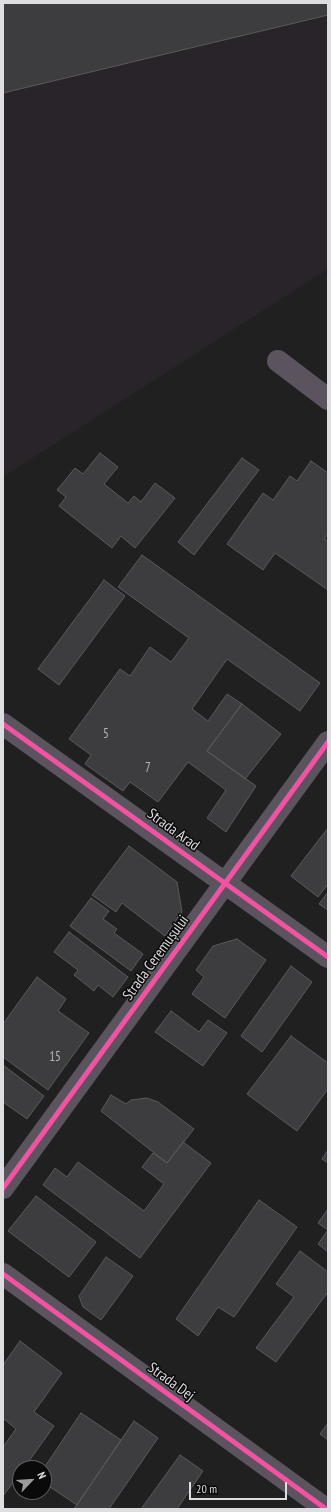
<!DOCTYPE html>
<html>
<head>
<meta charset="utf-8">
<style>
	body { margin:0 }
	#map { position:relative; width:331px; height:1512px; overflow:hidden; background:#212021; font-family:"PT Sans Narrow",sans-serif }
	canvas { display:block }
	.frame { position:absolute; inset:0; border:4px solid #dedddf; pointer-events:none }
	.north { position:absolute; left:12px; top:1460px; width:40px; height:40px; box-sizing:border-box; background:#0b0a0b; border:1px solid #5f5e60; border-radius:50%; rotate:65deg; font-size:11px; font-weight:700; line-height:16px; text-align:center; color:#dedddf }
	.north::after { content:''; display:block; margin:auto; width:14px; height:18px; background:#9c9b9c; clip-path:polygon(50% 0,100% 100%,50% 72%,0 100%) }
	.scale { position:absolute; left:189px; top:1482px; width:98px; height:18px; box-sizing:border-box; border:2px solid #dedddf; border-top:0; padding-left:5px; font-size:12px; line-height:14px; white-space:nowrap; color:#dedddf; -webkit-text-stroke:3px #0b0a0b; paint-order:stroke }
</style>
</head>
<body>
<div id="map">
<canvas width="331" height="1512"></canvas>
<div class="frame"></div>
<div class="north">N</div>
<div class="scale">20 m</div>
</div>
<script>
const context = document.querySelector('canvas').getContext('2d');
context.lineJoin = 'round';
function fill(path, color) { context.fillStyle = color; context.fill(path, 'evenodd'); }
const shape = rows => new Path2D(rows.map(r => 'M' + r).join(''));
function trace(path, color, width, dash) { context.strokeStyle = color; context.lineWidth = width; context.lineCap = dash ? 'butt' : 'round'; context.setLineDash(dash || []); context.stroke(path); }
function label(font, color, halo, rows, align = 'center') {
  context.font = font + ' "PT Sans Narrow",sans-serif'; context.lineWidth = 3; context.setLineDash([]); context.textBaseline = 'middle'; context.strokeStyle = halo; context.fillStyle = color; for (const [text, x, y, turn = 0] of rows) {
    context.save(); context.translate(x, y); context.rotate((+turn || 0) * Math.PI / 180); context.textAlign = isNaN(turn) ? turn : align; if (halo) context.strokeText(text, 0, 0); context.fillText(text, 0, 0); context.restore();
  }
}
fill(shape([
	[3,3,328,3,328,269,3,477]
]), '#29232a');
const building = shape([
	[3,3,328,3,328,15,3,93,3,3],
	[100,453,118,467,104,484,128,503,134,496,141,502,155,483,175,498,135,548,121,536,112,548,59,506,66,497,57,490,75,468,83,474,100,453],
	[242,458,259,470,194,555,178,542,242,458],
	[311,461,328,473,328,534,324,539,328,541,328,590,275,553,263,570,227,544,263,493,273,500,290,476,297,481,311,461],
	[142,555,320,683,300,711,227,659,192,709,208,721,227,694,242,704,207,751,256,786,226,832,207,818,226,790,188,762,158,802,130,782,123,791,85,764,91,755,69,739,120,669,130,676,150,647,171,662,189,638,118,587,142,555],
	[104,580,125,596,59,685,38,669,104,580],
	[242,704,281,734,245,779,207,751,242,704],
	[328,828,328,884,318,897,291,876,328,828],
	[129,846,177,882,182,912,165,936,122,903,116,912,92,895,129,846],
	[328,892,328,910,319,904,328,892],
	[91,898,109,911,103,919,117,929,114,933,143,954,131,971,70,926,91,898],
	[69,932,128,977,113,997,98,985,94,991,74,975,78,970,54,952,69,932],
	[237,939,266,960,225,1018,192,994,204,977,196,970,213,946,237,939],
	[291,966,312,982,262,1052,241,1036,291,966],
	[37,977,66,999,58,1011,89,1033,48,1090,3,1057,3,1024,37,977],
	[171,1011,199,1032,208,1020,227,1033,203,1066,155,1032,171,1011],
	[291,1036,328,1063,328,1089,297,1131,247,1094,291,1036],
	[3,1065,44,1096,27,1119,3,1102,3,1065],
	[111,1095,126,1104,131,1100,147,1098,158,1102,194,1129,167,1163,101,1111,111,1095],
	[183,1142,211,1163,140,1258,43,1185,55,1168,67,1177,78,1162,144,1211,164,1184,142,1167,153,1153,167,1163,183,1142],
	[328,1150,328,1163,322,1159,328,1150],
	[36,1196,96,1242,69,1277,8,1231,36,1196],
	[259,1200,297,1227,234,1317,218,1307,198,1336,176,1319,259,1200],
	[328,1209,328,1252,318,1244,328,1230,318,1223,328,1209],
	[300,1251,328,1272,328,1292,276,1362,256,1348,294,1297,276,1284,300,1251],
	[106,1257,133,1276,101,1320,83,1307,79,1296,106,1257],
	[20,1341,62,1373,34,1412,54,1426,24,1468,20,1468,20,1473,3,1496,3,1447,16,1429,3,1418,3,1365,20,1341],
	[81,1413,121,1440,77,1505,44,1483,44,1468,81,1413],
	[134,1421,158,1438,109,1509,74,1509,134,1421],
	[328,1423,328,1440,320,1434,328,1423],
	[180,1455,203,1471,177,1509,141,1509,180,1455]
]);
fill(building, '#3d3c3e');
trace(building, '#5b5a5b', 1);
trace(shape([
	[278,361,328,399],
	[3,724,328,957],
	[3,1188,328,742],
	[3,1274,326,1509]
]), '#5b535d', 22);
trace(shape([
	[3,724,328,957],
	[3,1188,328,742],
	[3,1274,326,1509]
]), '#f153a3', 5);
label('13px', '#b6b5b7', null, [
	["5",106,734],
	["7",148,768],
	["15",55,1057]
]);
label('15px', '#dedddf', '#0b0a0b', [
	["Strada Arad",173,830,36],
	["Strada Ceremușului",156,958,-54],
	["Strada Dej",171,1382,36]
]);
</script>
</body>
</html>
